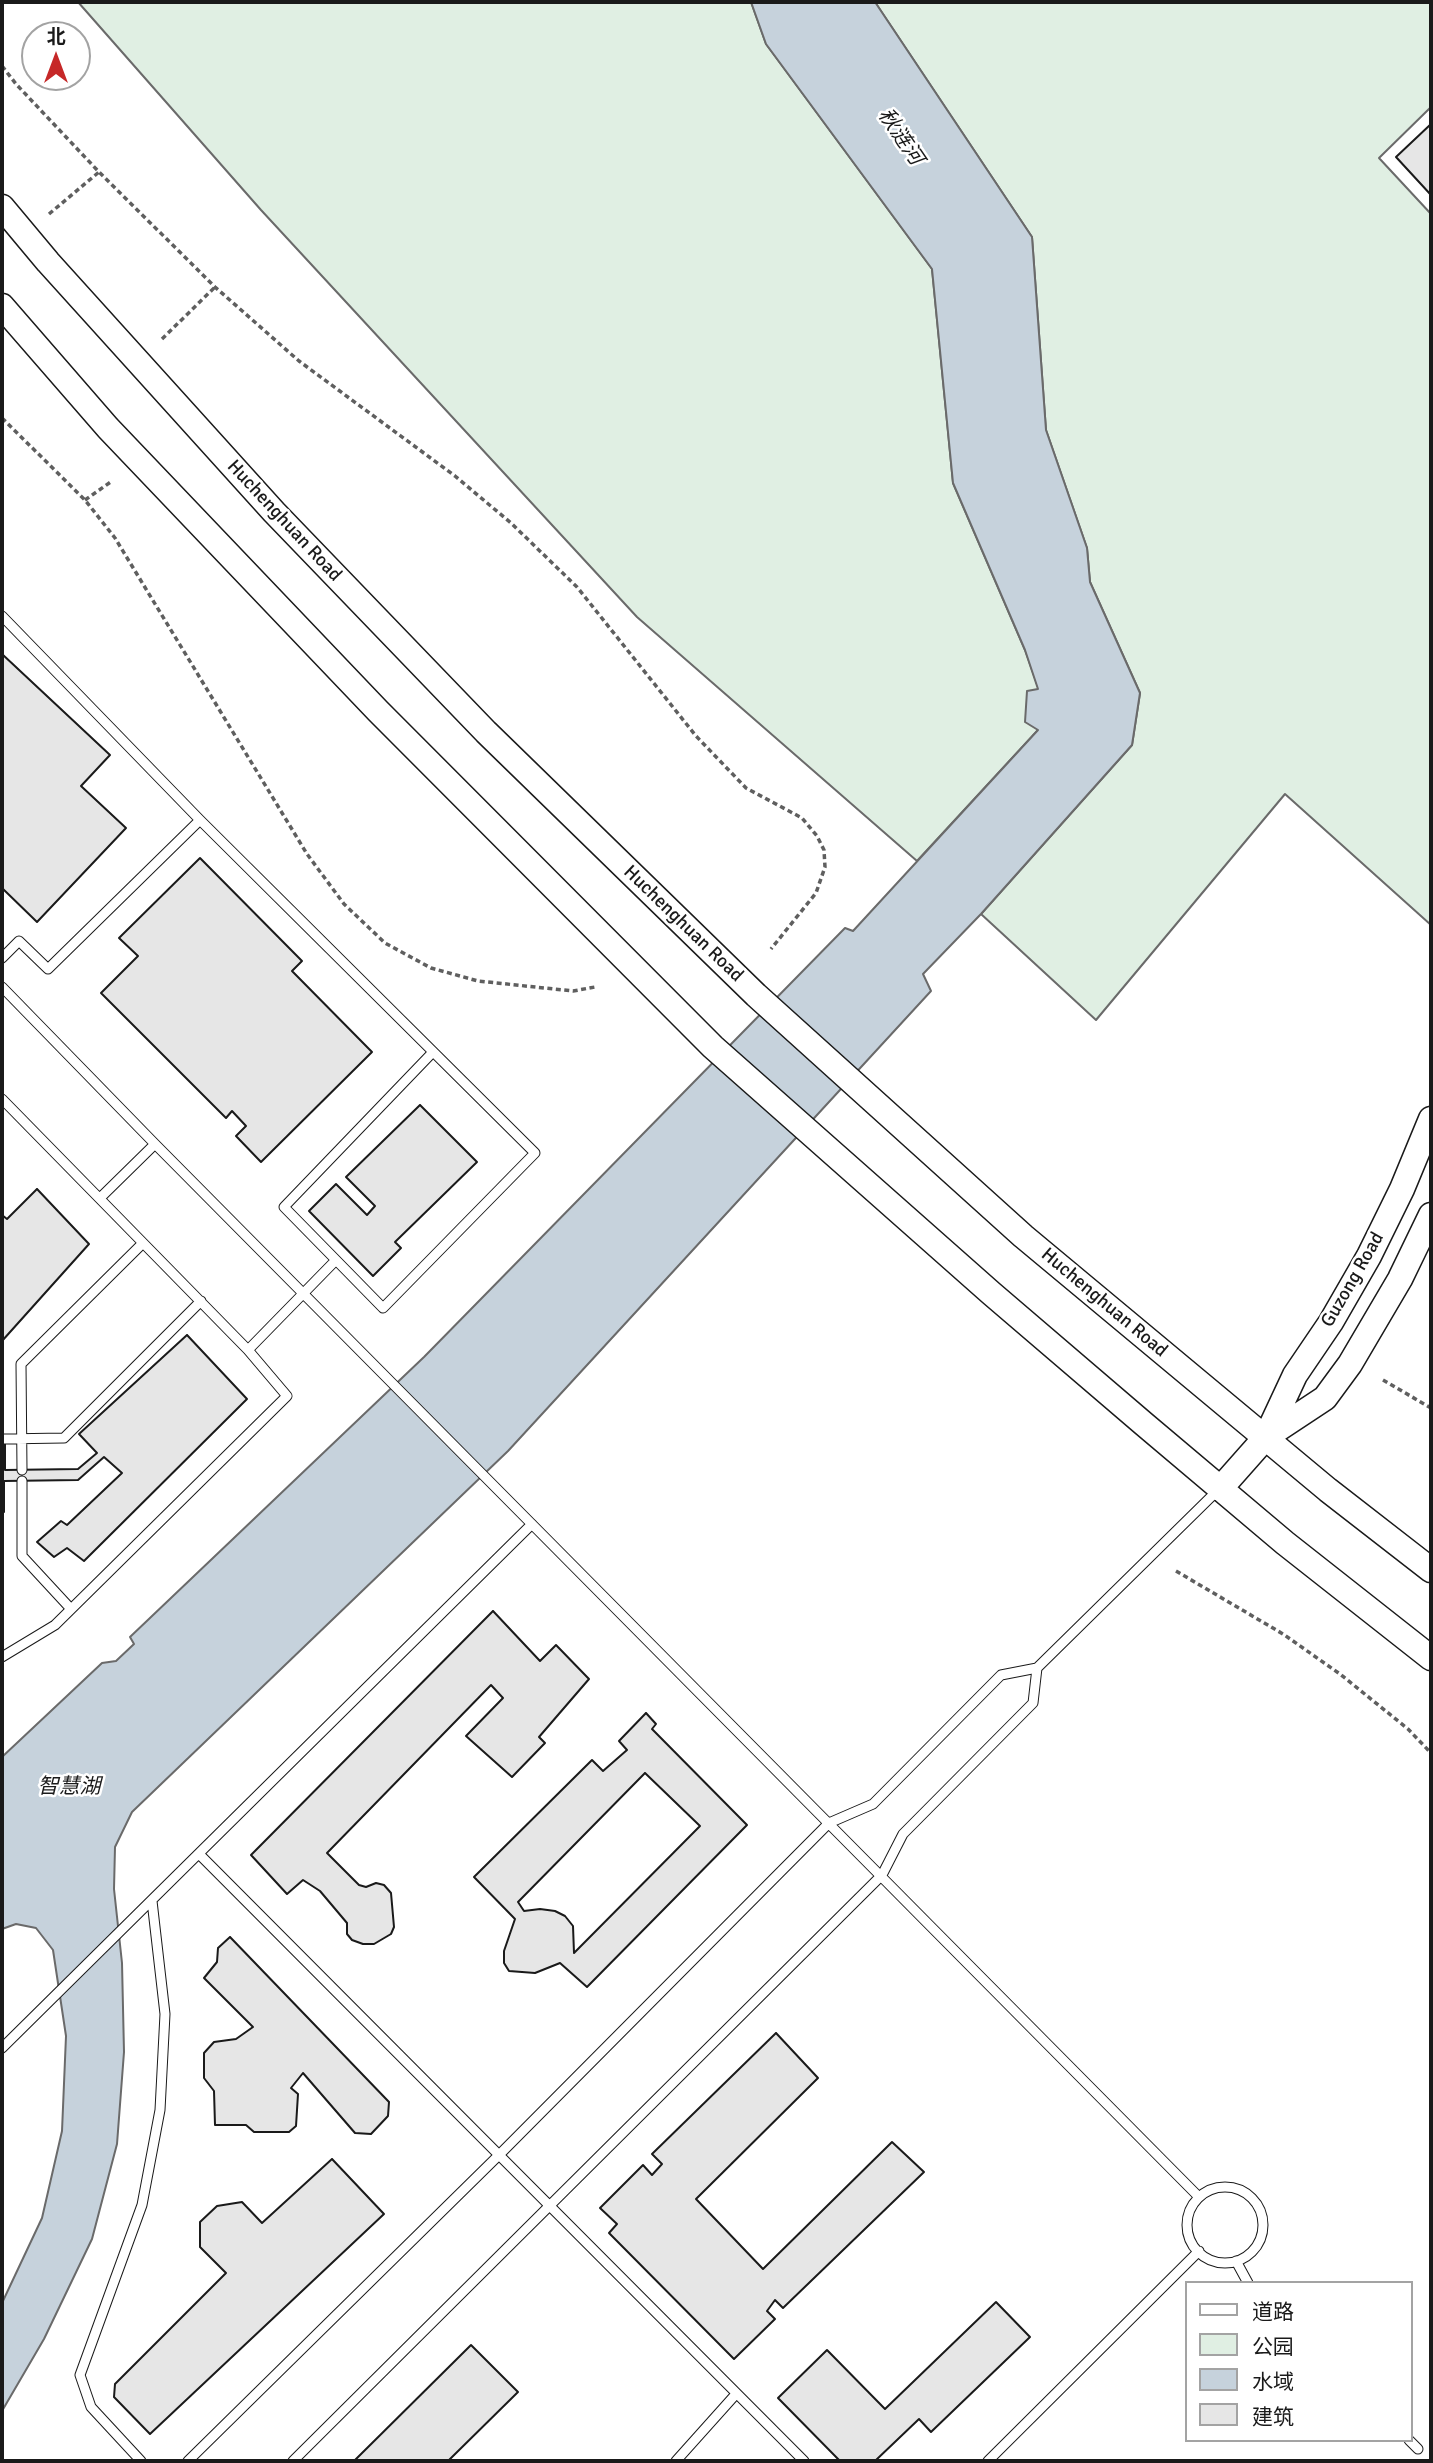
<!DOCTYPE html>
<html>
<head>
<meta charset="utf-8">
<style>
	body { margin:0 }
	#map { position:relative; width:1433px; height:2463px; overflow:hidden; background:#fff; font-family:Signika,"Noto Sans SC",sans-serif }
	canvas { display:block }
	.frame { position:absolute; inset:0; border:4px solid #1a1a1a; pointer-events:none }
	.legend { position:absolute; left:1185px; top:2281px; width:228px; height:161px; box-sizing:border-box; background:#fff; border:2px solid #a3a3a3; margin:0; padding:9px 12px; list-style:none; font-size:21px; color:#1a1a1a }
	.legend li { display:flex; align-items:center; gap:14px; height:35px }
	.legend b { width:35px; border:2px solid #a3a3a3 }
	.north { position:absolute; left:21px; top:21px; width:70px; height:70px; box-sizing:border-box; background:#fff; border:2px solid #a3a3a3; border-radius:50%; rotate:0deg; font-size:19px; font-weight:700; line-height:28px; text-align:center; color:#1a1a1a }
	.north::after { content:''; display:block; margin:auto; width:24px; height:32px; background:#c62828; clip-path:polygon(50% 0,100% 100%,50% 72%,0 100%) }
</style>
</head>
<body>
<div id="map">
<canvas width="1433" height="2463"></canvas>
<div class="frame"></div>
<ul class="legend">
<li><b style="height:9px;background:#fff"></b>道路</li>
<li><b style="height:19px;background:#e0efe3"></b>公园</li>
<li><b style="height:19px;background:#c6d2dc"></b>水域</li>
<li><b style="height:19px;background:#e6e6e6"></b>建筑</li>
</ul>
<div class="north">北</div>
</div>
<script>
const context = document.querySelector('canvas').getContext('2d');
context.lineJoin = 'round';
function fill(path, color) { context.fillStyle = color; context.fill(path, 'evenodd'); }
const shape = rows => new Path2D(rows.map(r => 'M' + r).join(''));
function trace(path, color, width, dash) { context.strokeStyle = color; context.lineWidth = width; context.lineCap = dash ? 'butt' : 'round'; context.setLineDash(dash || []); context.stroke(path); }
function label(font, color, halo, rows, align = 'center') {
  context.font = font + ' Signika,"Noto Sans SC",sans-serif'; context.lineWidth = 5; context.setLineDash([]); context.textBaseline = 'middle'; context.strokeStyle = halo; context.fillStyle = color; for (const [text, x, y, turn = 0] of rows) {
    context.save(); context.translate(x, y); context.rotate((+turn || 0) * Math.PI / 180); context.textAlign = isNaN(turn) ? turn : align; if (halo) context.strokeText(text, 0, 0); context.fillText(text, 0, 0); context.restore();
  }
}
const green = shape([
	[78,2,751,2,766,44,932,269,953,483,1025,650,1039,690,1038,730,917,861,637,617,261,210,78,2],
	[875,2,1431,2,1431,107,1379,158,1431,214,1431,925,1285,794,1096,1020,981,914,1132,745,1140,693,1090,582,1087,548,1046,430,1032,237,875,2]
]);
fill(green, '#e0efe3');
trace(green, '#6a6a6a', 2);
const water = shape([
	[751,2,875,2,1032,237,1046,430,1087,548,1090,582,1140,693,1132,745,981,914,923,974,931,991,508,1451,132,1812,115,1847,114,1889,122,1963,124,2052,117,2144,92,2239,44,2339,2,2411,2,2303,42,2218,62,2131,66,2036,53,1950,36,1928,16,1924,2,1929,2,1757,102,1663,116,1661,134,1644,130,1637,424,1357,845,928,853,931,1038,730,1025,722,1027,691,1038,689,1025,650,953,483,932,269,766,44,751,2]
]);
fill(water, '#c6d2dc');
trace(water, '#6a6a6a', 2);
const building = shape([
	[1431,124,1431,195,1396,157,1431,124],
	[2,654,110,755,81,786,126,828,37,922,2,888,2,654],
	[200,858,302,961,292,971,372,1052,261,1162,236,1136,246,1126,232,1111,226,1118,101,993,138,956,119,938,200,858],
	[420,1105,477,1162,395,1242,401,1248,373,1276,309,1211,336,1184,367,1215,375,1206,346,1177,420,1105],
	[37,1189,89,1244,2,1341,2,1215,7,1219,37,1189],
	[187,1335,247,1399,84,1561,67,1548,54,1557,37,1542,61,1521,67,1525,122,1473,104,1457,78,1480,4,1481,4,1512,2,1512,2,1444,5,1444,5,1470,78,1469,97,1453,79,1434,187,1335],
	[493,1611,540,1661,556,1645,589,1679,539,1737,545,1743,512,1777,466,1736,503,1698,491,1685,327,1853,359,1885,366,1887,376,1883,384,1885,391,1893,394,1927,391,1934,374,1944,363,1944,352,1940,347,1934,347,1923,320,1891,303,1880,287,1894,251,1855,493,1611],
	[646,1713,656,1724,652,1729,747,1825,587,1987,560,1963,535,1973,509,1971,504,1963,504,1951,515,1919,474,1877,592,1760,603,1771,627,1750,619,1741,646,1713],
	[645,1773,700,1826,574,1953,573,1926,565,1916,555,1911,540,1909,524,1911,518,1902,645,1773],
	[230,1937,389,2102,388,2116,371,2134,355,2133,303,2073,291,2088,298,2094,296,2126,289,2132,254,2132,246,2125,215,2125,214,2091,204,2078,204,2053,214,2042,236,2039,253,2027,204,1978,217,1962,218,1948,230,1937],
	[776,2033,818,2078,696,2199,763,2269,892,2142,924,2172,783,2308,775,2300,767,2311,775,2319,734,2359,609,2233,617,2224,600,2208,643,2165,652,2175,662,2164,652,2154,776,2033],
	[332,2159,384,2214,150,2434,114,2397,115,2384,226,2273,200,2247,200,2222,217,2206,242,2202,262,2223,332,2159],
	[996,2302,1030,2337,931,2432,919,2419,875,2461,840,2461,778,2398,827,2350,885,2409,996,2302],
	[471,2345,518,2392,448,2461,354,2461,471,2345]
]);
fill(building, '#e6e6e6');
trace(building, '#1a1a1a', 2);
const lane = shape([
	[2,616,200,820,535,1153,383,1308,336,1260,248,1350,2,1099],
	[2,958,19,941,48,969,200,820],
	[2,987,155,1144,1199,2197],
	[100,1198,155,1144],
	[336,1260,284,1207,433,1052],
	[2,1439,64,1438,201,1301],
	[22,1470,21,1364,143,1243],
	[22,1481,22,1556,71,1609],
	[2,1657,55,1625,287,1396,248,1350],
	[1037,1668,1218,1490],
	[199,1854,804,2461],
	[2,2048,532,1524],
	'1187 2225a38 38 0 1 1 76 0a38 38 0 1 1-76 0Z',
	[1236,2261,1248,2283],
	[1409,2440,1418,2449],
	[141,2461,91,2407,80,2375,142,2205,160,2110,165,2014,152,1901],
	[188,2461,499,2155,829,1823,873,1804,1001,1675,1037,1668],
	[293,2461,882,1875,903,1834,1033,1703,1037,1668],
	[676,2461,736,2394],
	[988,2461,1199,2251]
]);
const secondary = shape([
	[2,207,48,262,274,512,486,732,756,995,1023,1236,1328,1490,1431,1570],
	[2,306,108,428,378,711,713,1047,991,1293,1144,1424,1285,1543,1431,1658],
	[1266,1437,1295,1375,1331,1322,1369,1256,1402,1189,1431,1119],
	[1220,1489,1266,1437,1325,1398,1350,1364,1400,1279,1431,1215]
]);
trace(lane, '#1a1a1a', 11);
trace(secondary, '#1a1a1a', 27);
trace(shape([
	[2,66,16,84,99,172,215,287,299,361,455,476,511,523,577,587,696,736,746,788,802,818,817,836,824,850,825,867,816,893,771,949],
	[49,214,99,172],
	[162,339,215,287],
	[2,418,85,500,115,538,307,854,344,904,385,943,431,968,478,981,573,991,595,987],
	[85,500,112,481],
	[1383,1380,1431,1408],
	[1176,1571,1283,1634,1340,1674,1408,1729,1431,1753]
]), '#5f5f5f', 3.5, [5, 3.5]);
trace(lane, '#fff', 9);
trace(secondary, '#fff', 24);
label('19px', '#1a1a1a', '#fff', [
	["Huchenghuan Road",284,521,47],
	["Huchenghuan Road",683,924,44],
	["Guzong Road",1353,1280,-60],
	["Huchenghuan Road",1104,1303,40]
]);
label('italic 21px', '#1a1a1a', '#fff', [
	["秋涟河",900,137,56],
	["智慧湖",69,1787]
]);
</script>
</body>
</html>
